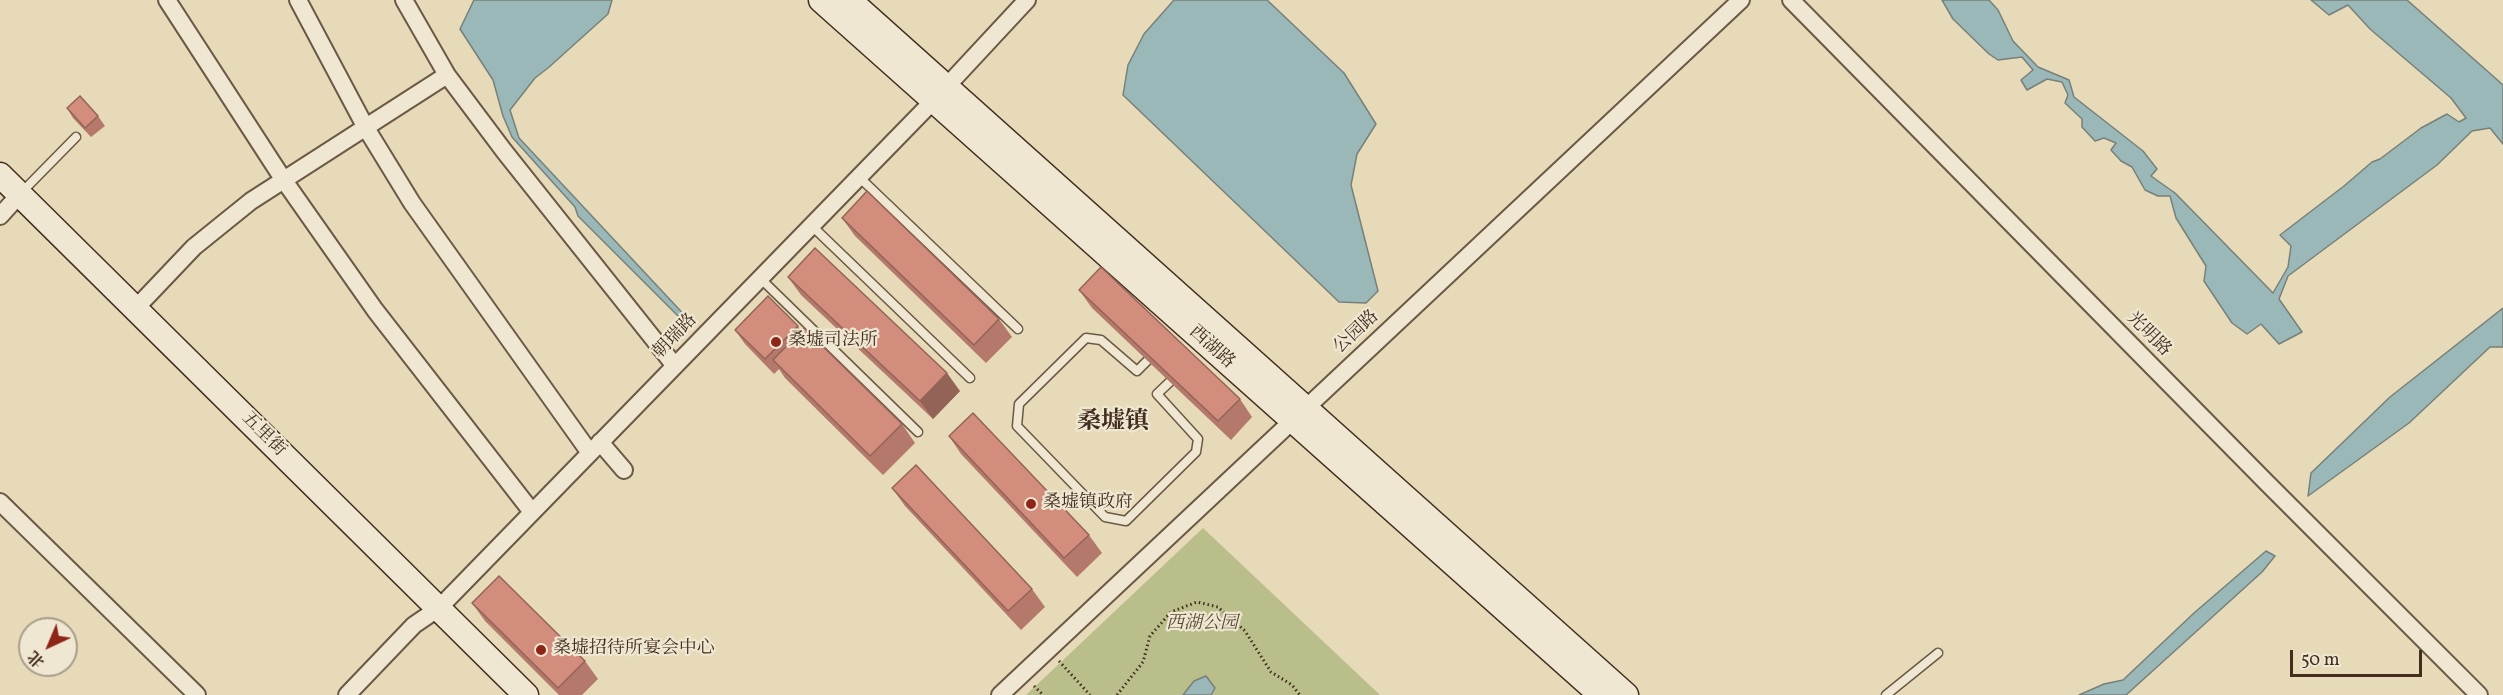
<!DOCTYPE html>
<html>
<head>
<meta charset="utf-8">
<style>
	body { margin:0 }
	#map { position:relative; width:2503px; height:695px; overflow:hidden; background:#e7dab8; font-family:Vollkorn,"Noto Serif SC",serif }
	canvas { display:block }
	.north { position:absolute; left:18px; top:617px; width:60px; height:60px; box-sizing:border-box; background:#efe7d1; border:2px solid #aa9d8a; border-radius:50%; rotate:224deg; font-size:16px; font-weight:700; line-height:24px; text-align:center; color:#422d1f }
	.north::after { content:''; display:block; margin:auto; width:21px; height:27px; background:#8f2418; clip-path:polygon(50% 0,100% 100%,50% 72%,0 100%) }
	.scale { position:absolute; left:2290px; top:650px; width:132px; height:27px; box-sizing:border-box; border:3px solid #422d1f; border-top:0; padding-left:8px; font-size:18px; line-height:21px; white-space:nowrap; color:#422d1f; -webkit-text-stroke:4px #efe7d1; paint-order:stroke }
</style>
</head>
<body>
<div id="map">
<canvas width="2503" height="695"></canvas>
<div class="north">北</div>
<div class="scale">50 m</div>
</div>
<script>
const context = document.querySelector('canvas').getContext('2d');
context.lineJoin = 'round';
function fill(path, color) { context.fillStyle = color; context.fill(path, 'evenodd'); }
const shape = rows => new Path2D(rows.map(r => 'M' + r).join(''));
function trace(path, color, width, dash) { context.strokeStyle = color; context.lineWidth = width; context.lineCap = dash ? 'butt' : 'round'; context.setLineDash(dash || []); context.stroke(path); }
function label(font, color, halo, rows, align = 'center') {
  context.font = font + ' Vollkorn,"Noto Serif SC",serif'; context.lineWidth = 4.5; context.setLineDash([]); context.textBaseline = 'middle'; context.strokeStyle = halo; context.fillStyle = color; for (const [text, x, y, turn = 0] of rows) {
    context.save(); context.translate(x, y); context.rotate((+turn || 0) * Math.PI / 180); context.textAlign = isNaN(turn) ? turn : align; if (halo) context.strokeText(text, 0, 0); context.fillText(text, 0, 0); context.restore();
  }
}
fill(shape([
	[1203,528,1380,695,1026,695]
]), '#babe8b');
const water = shape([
	[474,0,612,0,608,14,548,68,535,78,510,110,519,138,690,321,683,321,578,216,575,207,512,137,503,116,493,80,460,29,474,0],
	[1174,0,1267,0,1344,73,1376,124,1357,154,1351,185,1378,291,1366,303,1339,302,1123,95,1128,65,1144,34,1174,0],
	[1942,0,1989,0,1998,10,2013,41,2038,67,2069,80,2074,97,2143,151,2157,169,2151,176,2175,193,2273,293,2288,267,2291,246,2280,235,2344,186,2372,162,2380,159,2421,128,2447,114,2459,122,2466,118,2451,98,2370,29,2348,5,2329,15,2311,0,2407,0,2503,85,2503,144,2490,128,2472,131,2437,165,2288,276,2279,299,2302,332,2279,344,2261,324,2247,334,2232,323,2204,281,2206,266,2176,218,2170,196,2158,196,2145,190,2132,167,2121,161,2111,150,2116,143,2104,138,2095,141,2082,127,2082,119,2065,103,2068,95,2062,82,2047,79,2027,90,2021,80,2033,70,2022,57,1998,60,1989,54,1953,19,1942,0],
	[2503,308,2503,347,2490,347,2409,423,2308,496,2311,473,2390,397,2503,308],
	[2266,551,2275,556,2262,572,2126,695,2079,695,2104,684,2123,680,2194,613,2266,551],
	[1206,676,1215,688,1211,695,1183,695,1194,681,1206,676]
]);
fill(water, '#9ab8b7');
trace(water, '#77807a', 1.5);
const lane = shape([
	[859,177,1018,329],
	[20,194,76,137],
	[812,226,970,378],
	[760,278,918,432],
	[1154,354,1137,371,1101,340,1086,338,1019,404,1017,426,1105,517,1126,521,1196,452,1198,439,1157,394,1177,375],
	[1886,695,1938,653]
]);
const street = shape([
	[167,0,283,179,375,310,532,512],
	[298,0,366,128,412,203,590,453],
	[404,0,447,75,504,151,675,366],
	[1791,0,2266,482,2479,695],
	[0,216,20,194],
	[136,308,194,247,251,201,447,75],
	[600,442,624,470],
	[0,502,197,695],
	[347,695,414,625,439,608,934,100,1027,0],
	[1000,695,1741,0]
]);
const secondary = shape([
	[821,0,1601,695],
	[849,0,1626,695],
	[0,175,526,695]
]);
trace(lane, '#6b5845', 11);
trace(street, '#6b5845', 20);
trace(secondary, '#422d1f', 27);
trace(shape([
	[1059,661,1090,695],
	[1034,686,1043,695],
	[1117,695,1143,662,1150,636,1171,612,1197,602,1218,607,1245,631,1271,672,1292,685,1300,695]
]), '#422d1f', 3, [1.5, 3]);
trace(lane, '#efe7d1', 8);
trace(street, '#efe7d1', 16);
trace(secondary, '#efe7d1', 24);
fill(shape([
	[67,108,98,116,105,126,91,137,73,118],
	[842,218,999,319,1012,337,986,363,855,236],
	[788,277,960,391,933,419,801,295],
	[1079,290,1240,399,1252,417,1231,440,1092,308],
	[798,326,801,331,902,424,915,443,883,475,785,378,779,369,774,374,745,344,735,330],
	[949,436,1089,535,1102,553,1077,577,961,454],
	[892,488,1032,589,1045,607,1021,630,905,506],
	[472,603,585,661,598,679,582,695,559,695,485,621]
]), '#b5796c');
fill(shape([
	[947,373,960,391,933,419,920,401]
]), '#936358');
const building = shape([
	[80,96,98,116,85,128,67,108,80,96],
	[867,191,999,319,974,345,842,218,867,191],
	[815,248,947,373,920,401,788,277,815,248],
	[1101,267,1240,399,1218,421,1079,290,1101,267],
	[768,296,798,326,765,359,735,330,768,296],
	[804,328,902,424,870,456,773,360,804,328],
	[973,413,1089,535,1064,558,949,436,973,413],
	[916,465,1032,589,1008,611,892,488,916,465],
	[499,576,585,661,558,688,472,603,499,576]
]);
fill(building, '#d28d7d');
trace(building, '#936358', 1.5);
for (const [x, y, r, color] of [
	[776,342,6,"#8f2418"],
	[1031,504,6,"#8f2418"],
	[541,650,6,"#8f2418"]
]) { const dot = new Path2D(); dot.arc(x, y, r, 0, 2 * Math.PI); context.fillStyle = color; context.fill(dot); trace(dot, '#efe7d1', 2); }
label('18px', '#422d1f', '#efe7d1', [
	["公园路",1357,333,-43],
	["光明路",2148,335,45],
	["朝瑞路",676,337,-46],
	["西湖路",1211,348,42],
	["五里街",263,435,45]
]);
label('18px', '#422d1f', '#efe7d1', [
	["桑墟司法所",788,342],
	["桑墟镇政府",1043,504],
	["桑墟招待所宴会中心",553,650]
], 'left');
label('italic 18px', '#5a4a35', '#efe7d1', [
	["西湖公园",1202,625]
]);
label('bold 24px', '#422d1f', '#efe7d1', [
	["桑墟镇",1113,424]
]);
</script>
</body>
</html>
